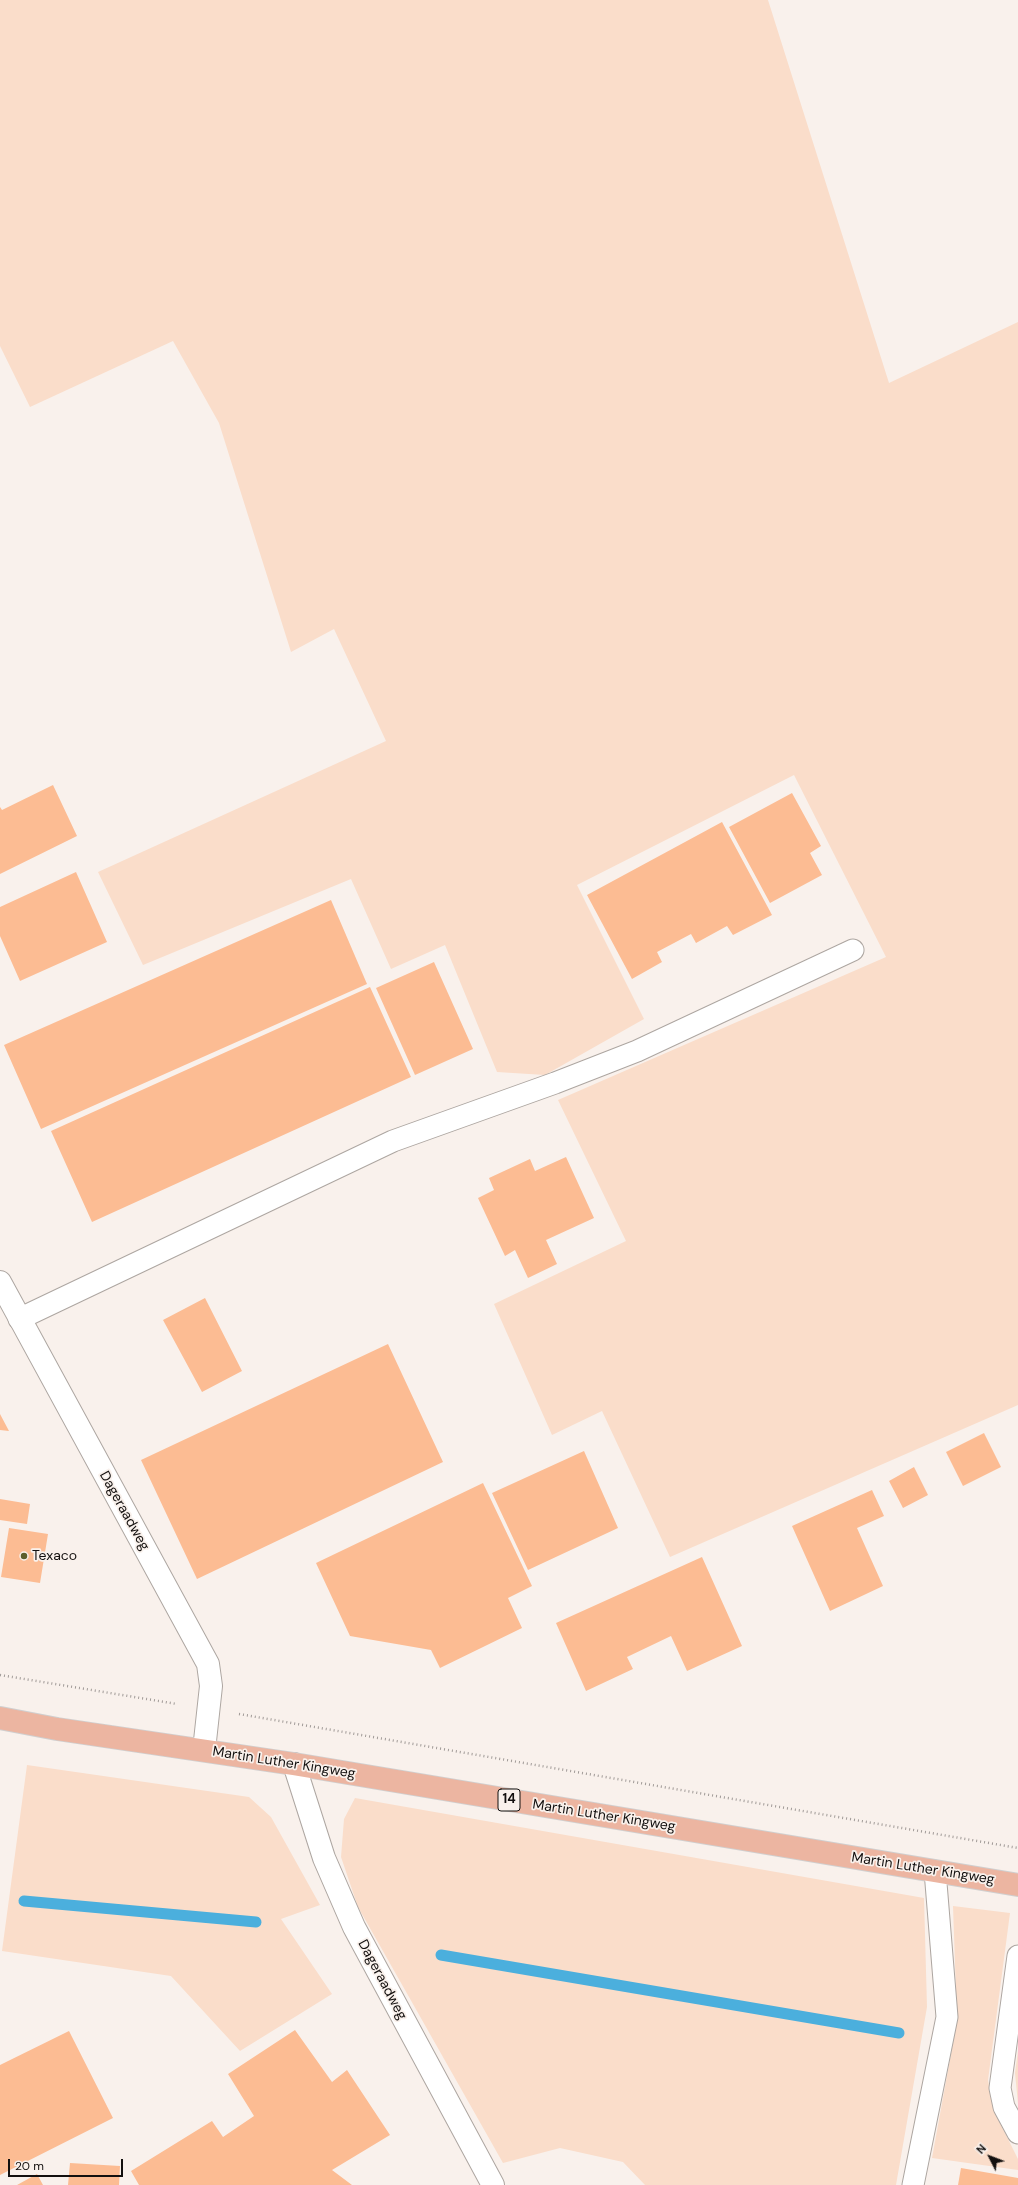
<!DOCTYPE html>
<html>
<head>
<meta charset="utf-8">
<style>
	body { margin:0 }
	#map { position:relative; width:1018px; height:2185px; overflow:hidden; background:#f9f1ec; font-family:"DM Sans",sans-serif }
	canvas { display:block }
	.north { position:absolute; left:970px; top:2137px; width:40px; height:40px; -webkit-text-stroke:3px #f9f1ec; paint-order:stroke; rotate:312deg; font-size:11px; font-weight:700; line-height:16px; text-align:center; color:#13100f }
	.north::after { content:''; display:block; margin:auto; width:14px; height:18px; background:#13100f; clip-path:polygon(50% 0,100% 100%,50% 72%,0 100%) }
	.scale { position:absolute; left:8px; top:2159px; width:115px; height:18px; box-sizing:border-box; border:2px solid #13100f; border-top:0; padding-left:5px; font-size:12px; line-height:14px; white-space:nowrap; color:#13100f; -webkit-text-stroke:3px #f9f1ec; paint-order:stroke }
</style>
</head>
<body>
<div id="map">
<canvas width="1018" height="2185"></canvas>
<div class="north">N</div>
<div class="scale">20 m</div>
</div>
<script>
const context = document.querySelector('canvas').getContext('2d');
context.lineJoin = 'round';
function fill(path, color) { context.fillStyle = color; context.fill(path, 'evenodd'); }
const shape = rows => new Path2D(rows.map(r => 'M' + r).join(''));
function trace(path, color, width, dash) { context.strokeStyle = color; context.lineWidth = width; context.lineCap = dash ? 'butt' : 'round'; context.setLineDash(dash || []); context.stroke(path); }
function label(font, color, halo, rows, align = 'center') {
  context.font = font + ' "DM Sans",sans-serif'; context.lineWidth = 3.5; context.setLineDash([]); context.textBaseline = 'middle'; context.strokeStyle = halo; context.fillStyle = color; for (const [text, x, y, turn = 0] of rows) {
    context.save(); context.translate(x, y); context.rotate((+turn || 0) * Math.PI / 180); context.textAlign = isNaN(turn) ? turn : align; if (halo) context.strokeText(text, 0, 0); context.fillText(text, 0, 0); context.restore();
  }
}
fill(shape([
	[0,0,768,0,889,383,1018,322,1018,1405,670,1557,602,1411,552,1435,494,1304,626,1241,558,1100,886,957,794,775,577,885,644,1019,545,1075,497,1072,445,945,391,969,351,879,143,965,98,872,386,741,334,629,291,652,219,423,173,341,30,407,0,346],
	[27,1765,249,1797,271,1817,320,1905,281,1919,332,1994,240,2051,171,1976,2,1951],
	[355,1798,924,1898,927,2007,896,2185,645,2185,623,2162,560,2148,503,2163,358,1907,341,1857,344,1819],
	[953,1906,1010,1913,988,2080,994,2111,1018,2159,1018,2170,932,2158,957,2021],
	[1018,2051,1018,2104,1015,2073]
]), '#faddca');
trace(shape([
	[24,1901,256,1922],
	[441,1955,899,2033]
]), '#4bafdd', 11);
fill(shape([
	[53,785,77,836,0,874,0,807,2,810],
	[792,793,821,846,810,853,822,875,770,903,729,827],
	[722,822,772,915,733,935,727,926,696,943,691,934,657,952,662,962,632,979,587,895],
	[76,872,107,942,20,981,0,936,0,907],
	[331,900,367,984,41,1129,4,1045],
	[434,962,473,1049,415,1075,376,988],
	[370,987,411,1077,92,1222,51,1131],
	[566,1157,594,1218,546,1240,557,1264,528,1278,515,1250,505,1256,478,1198,494,1190,489,1178,530,1159,535,1171],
	[205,1298,242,1371,202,1392,163,1320],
	[388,1344,443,1462,197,1579,141,1460],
	[0,1414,9,1431,0,1430],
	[984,1433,1001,1467,963,1486,946,1452],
	[584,1451,618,1528,528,1570,492,1493],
	[914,1467,928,1495,903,1508,889,1481],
	[483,1483,532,1586,508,1598,522,1628,440,1668,431,1650,350,1636,316,1563],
	[872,1490,884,1516,857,1528,883,1586,830,1611,792,1526],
	[0,1499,30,1504,27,1524,0,1520],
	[9,1528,48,1534,40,1583,1,1577],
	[702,1557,742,1646,687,1671,671,1636,627,1657,633,1669,586,1691,556,1623],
	[295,2030,332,2082,347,2070,390,2135,332,2170,352,2185,139,2185,131,2171,212,2121,223,2137,254,2116,228,2074],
	[69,2031,113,2118,0,2175,0,2065],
	[70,2163,120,2166,119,2185,68,2185],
	[961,2168,1018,2178,1018,2185,958,2185],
	[37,2174,43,2185,17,2185]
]), '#fcbc93');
const lane = shape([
	[19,1319,393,1141,555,1083,637,1051,853,950],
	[1018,1956,1000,2088,1004,2107,1018,2133],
	[913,2185,947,2017,935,1871]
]);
const street = shape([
	[0,1282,208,1664,211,1686,204,1750],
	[294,1764,324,1858,354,1927,493,2185]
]);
const primary = shape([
	[0,1718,57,1729,294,1764,1018,1885]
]);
trace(lane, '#ada6a1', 23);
trace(street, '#ada6a1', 24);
trace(primary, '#d0cfcf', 24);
trace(shape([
	[0,1675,177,1704],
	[239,1714,1018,1848]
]), '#a09a97', 2.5, [1, 3]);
trace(lane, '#fff', 21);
trace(street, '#fff', 22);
trace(primary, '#ecb5a1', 22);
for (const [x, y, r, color] of [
	[24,1556,4,"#5d5e2b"]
]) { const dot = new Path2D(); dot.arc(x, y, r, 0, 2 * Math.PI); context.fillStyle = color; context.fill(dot); trace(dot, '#f9f1ec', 1.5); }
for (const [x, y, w] of [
	[509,1800,22]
]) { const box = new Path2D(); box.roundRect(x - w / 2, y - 11, w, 22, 3); context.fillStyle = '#f9f1ec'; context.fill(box); trace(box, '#13100f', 1); }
label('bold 13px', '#13100f', null, [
	["14",509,1800]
]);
label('14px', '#13100f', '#f9f1ec', [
	["Dageraadweg",124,1511,61],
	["Martin Luther Kingweg",284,1763,9],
	["Martin Luther Kingweg",604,1816,9],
	["Martin Luther Kingweg",923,1869,9],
	["Dageraadweg",382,1980,62]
]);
label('14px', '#13100f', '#f9f1ec', [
	["Texaco",32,1556]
], 'left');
</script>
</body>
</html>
